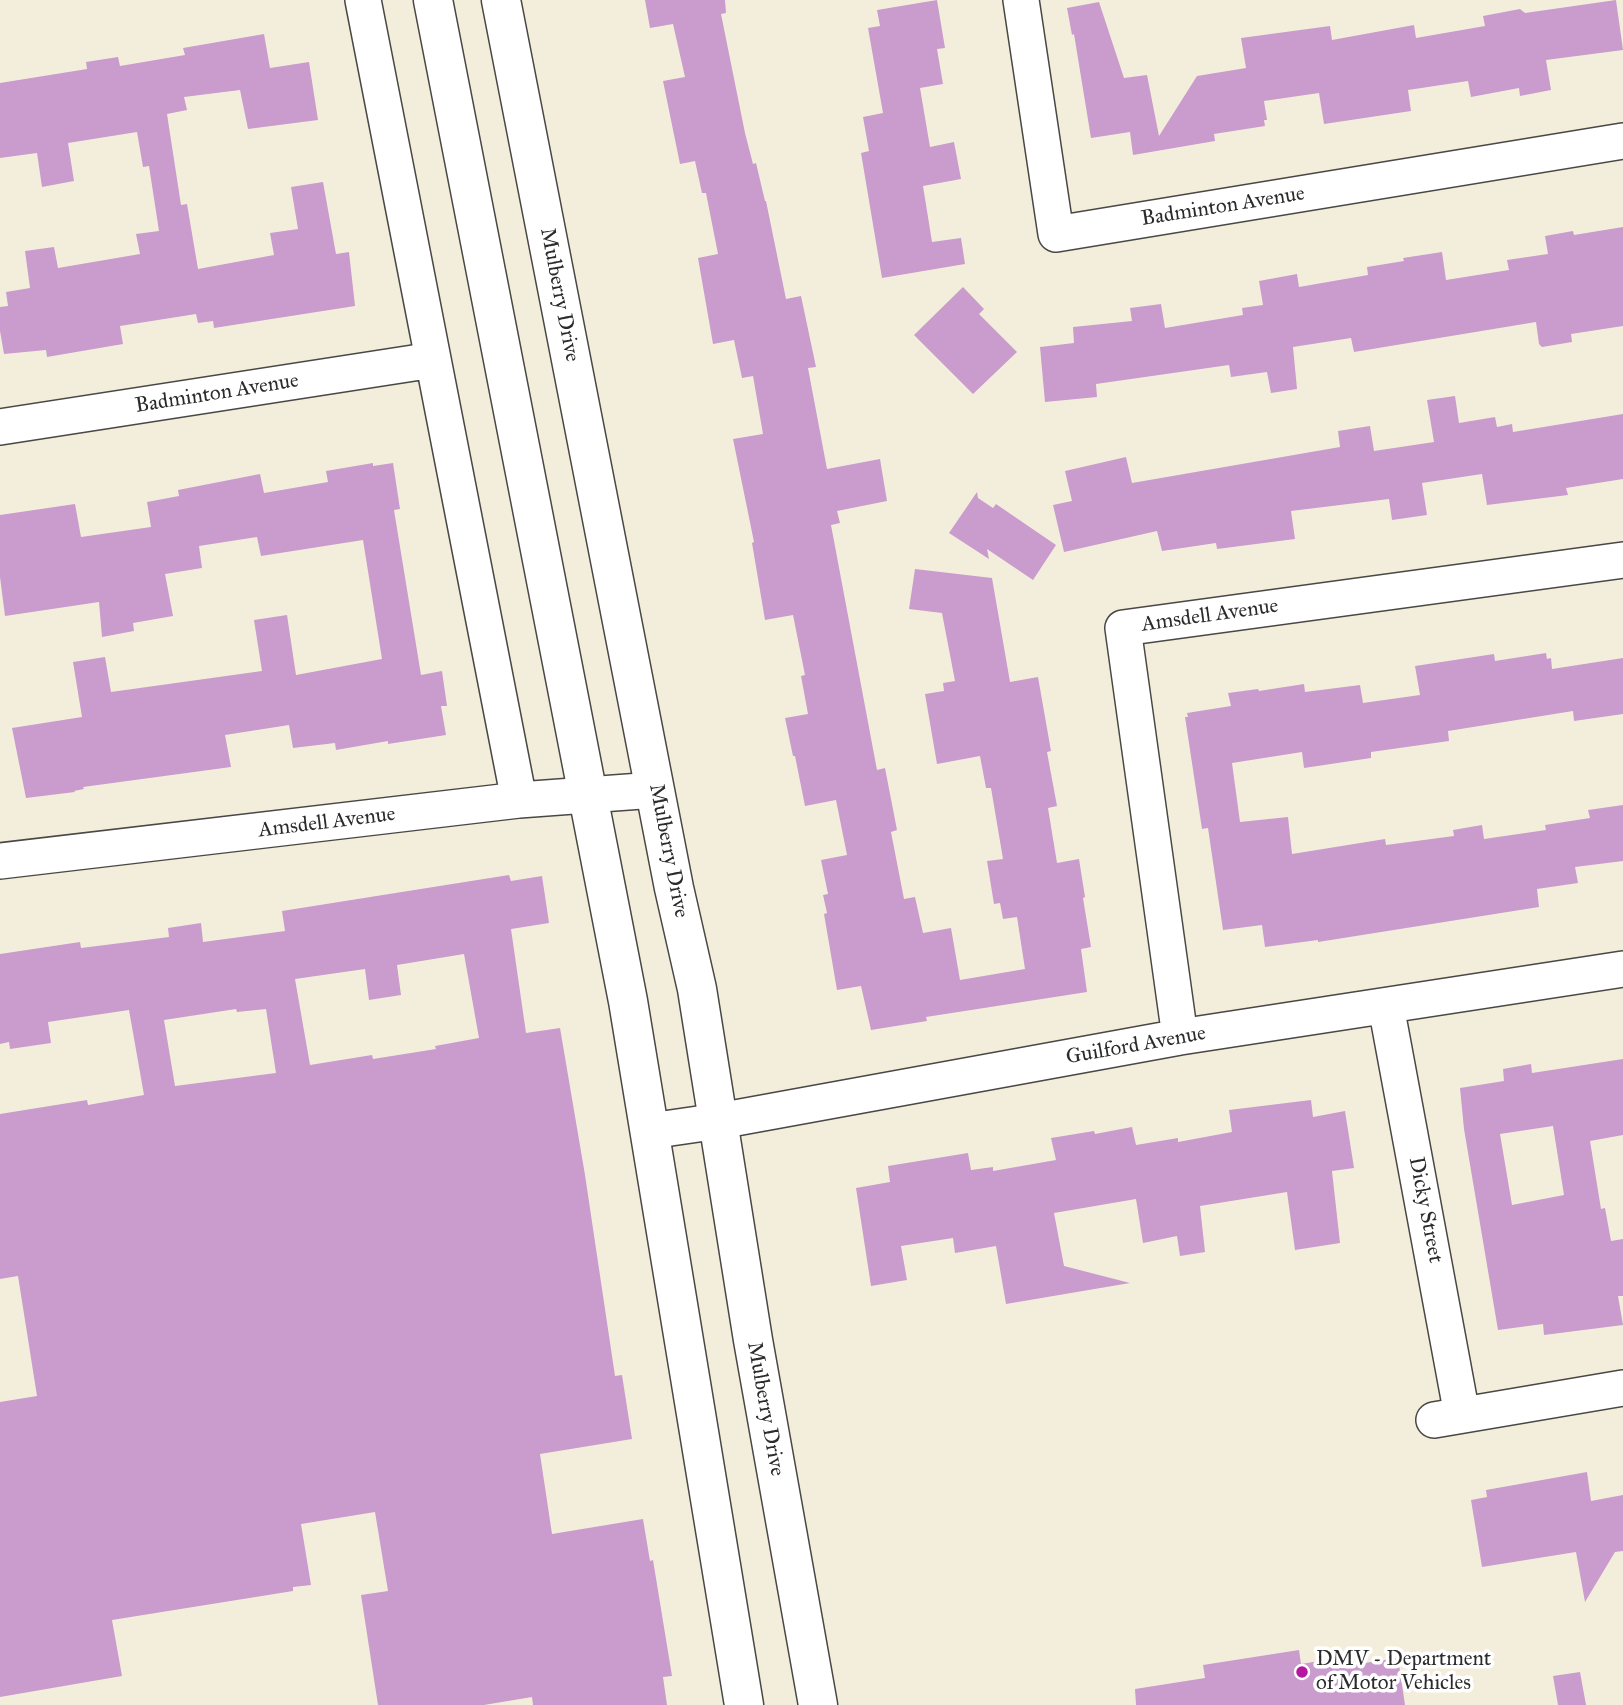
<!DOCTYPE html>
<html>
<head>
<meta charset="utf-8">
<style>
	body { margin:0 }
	canvas { display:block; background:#f3eedb }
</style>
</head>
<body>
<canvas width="1623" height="1705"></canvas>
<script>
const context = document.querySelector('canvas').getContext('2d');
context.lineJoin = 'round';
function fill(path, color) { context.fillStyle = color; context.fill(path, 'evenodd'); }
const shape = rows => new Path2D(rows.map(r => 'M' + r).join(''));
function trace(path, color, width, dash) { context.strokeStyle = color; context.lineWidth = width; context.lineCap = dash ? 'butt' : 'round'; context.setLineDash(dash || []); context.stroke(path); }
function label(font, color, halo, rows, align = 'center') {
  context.font = font + ' "IM FELL Great Primer",serif'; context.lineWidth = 7; context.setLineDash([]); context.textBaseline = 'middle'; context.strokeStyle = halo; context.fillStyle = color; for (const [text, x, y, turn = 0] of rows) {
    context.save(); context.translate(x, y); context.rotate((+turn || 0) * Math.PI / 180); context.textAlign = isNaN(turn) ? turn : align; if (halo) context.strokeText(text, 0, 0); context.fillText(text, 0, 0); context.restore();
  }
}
fill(shape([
	[645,0,725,0,726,13,721,14,745,133,753,164,756,163,765,201,766,201,786,299,801,296,816,367,808,368,827,469,880,459,887,501,837,511,840,523,831,525,877,770,885,768,897,830,891,832,904,899,915,897,923,933,951,928,960,980,1025,969,1017,917,1003,919,1000,903,994,904,987,861,1003,859,991,788,986,788,980,756,937,764,925,694,944,691,943,683,955,681,942,613,909,609,915,569,992,578,1010,682,1038,677,1051,751,1047,752,1057,806,1048,808,1057,863,1079,859,1085,897,1083,898,1091,947,1081,949,1087,992,926,1017,927,1021,871,1030,861,986,837,990,824,914,827,913,823,895,828,894,821,860,847,855,836,800,805,806,795,756,793,756,785,718,808,714,801,676,805,675,793,615,765,620,752,543,754,542,733,439,763,434,753,376,742,378,734,340,713,344,698,258,718,254,706,193,702,193,695,161,680,164,663,81,685,77,673,24,650,28],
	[937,0,945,48,937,49,943,84,920,88,930,147,954,142,961,179,923,186,932,242,961,238,965,264,882,278,861,153,869,151,863,117,883,113,868,28,880,26,877,10],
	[1616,0,1623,50,1546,60,1551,90,1520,96,1519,88,1471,97,1468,81,1408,90,1411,111,1324,124,1319,93,1264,101,1267,120,1264,120,1265,126,1214,134,1215,141,1133,155,1130,132,1091,138,1074,34,1072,35,1067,8,1099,2,1124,78,1147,75,1159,136,1197,76,1246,68,1241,38,1330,26,1332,40,1414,25,1416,38,1485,26,1483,16,1520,9,1525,13],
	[264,34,270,68,309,62,318,120,248,129,240,90,184,97,187,110,167,114,181,205,187,204,198,269,274,255,270,233,298,229,291,187,323,182,336,254,349,252,355,306,214,328,213,321,198,323,196,314,120,326,123,344,47,357,46,350,4,354,0,331,0,307,8,306,6,292,30,288,25,251,54,247,58,268,140,254,136,234,159,231,149,166,143,167,137,132,68,143,74,181,42,187,37,153,0,158,0,83,87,69,86,62,118,57,120,66,185,55,183,48],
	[1623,227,1623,326,1571,334,1572,342,1542,347,1539,344,1536,322,1354,352,1351,338,1293,347,1297,389,1271,393,1267,372,1231,377,1229,365,1096,384,1097,397,1045,402,1040,347,1074,343,1073,327,1132,321,1130,308,1161,304,1165,328,1243,315,1242,308,1263,305,1259,281,1297,274,1299,287,1368,275,1367,267,1404,261,1403,258,1442,252,1446,280,1509,270,1507,260,1548,254,1545,236,1573,231,1574,235],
	[963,287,984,309,979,314,1017,352,973,394,914,335],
	[1455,396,1459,423,1495,417,1497,427,1512,424,1513,432,1623,414,1623,479,1566,488,1568,495,1487,505,1482,474,1422,483,1427,515,1392,520,1389,499,1291,511,1295,539,1217,549,1216,543,1162,551,1157,531,1064,552,1053,505,1072,501,1065,471,1126,457,1132,483,1340,447,1338,431,1370,426,1374,451,1434,442,1427,400],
	[373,463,373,466,393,463,400,509,394,510,421,675,442,671,447,706,441,706,446,735,388,744,388,741,336,750,335,743,293,748,289,725,225,735,231,767,83,787,84,789,74,791,75,792,26,798,12,728,82,717,73,662,105,657,111,692,262,671,254,620,287,615,296,675,382,659,363,540,261,556,257,537,199,546,202,568,165,574,173,616,133,623,134,631,102,637,99,602,5,616,0,577,0,515,75,504,81,537,151,527,147,502,179,496,178,490,260,474,264,493,328,482,326,471],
	[977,492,978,498,993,508,996,504,1056,545,1033,580,987,549,989,559,949,533],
	[1546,653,1547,659,1551,658,1552,669,1623,658,1623,714,1574,721,1573,711,1448,731,1449,741,1371,752,1371,758,1304,768,1302,752,1232,763,1240,822,1288,817,1292,854,1385,839,1386,845,1454,836,1453,830,1482,825,1484,839,1546,830,1545,825,1590,818,1588,810,1623,805,1623,861,1575,867,1578,883,1537,889,1539,907,1318,942,1318,940,1265,947,1262,925,1223,930,1208,828,1202,829,1185,717,1188,717,1187,713,1231,706,1228,693,1258,689,1259,691,1304,684,1305,692,1360,685,1363,703,1420,695,1415,666,1494,654,1495,661],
	[509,875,511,881,542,876,549,923,511,929,526,1033,560,1028,585,1175,615,1376,622,1375,632,1439,540,1454,552,1534,643,1519,650,1561,653,1560,672,1676,663,1677,667,1705,533,1705,532,1697,484,1705,378,1705,361,1595,388,1591,375,1512,301,1524,311,1585,293,1587,293,1591,112,1620,122,1676,0,1697,0,1402,37,1396,18,1276,0,1279,0,1114,87,1100,88,1105,144,1095,129,1010,48,1022,51,1043,10,1049,9,1042,0,1044,0,954,80,942,81,948,169,937,168,928,201,923,203,942,285,931,282,911],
	[464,954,479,1038,435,1046,436,1049,373,1059,372,1055,310,1065,295,979,365,969,369,1000,401,995,397,965],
	[236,1009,237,1012,266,1009,276,1073,175,1086,164,1020],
	[1623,1059,1623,1135,1590,1141,1601,1209,1605,1208,1611,1241,1623,1239,1623,1296,1618,1296,1623,1325,1544,1335,1543,1324,1498,1330,1464,1129,1460,1088,1504,1081,1503,1069,1531,1064,1532,1073],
	[1553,1126,1564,1195,1512,1205,1500,1134],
	[1311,1100,1313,1117,1345,1111,1354,1168,1332,1171,1340,1243,1295,1250,1287,1192,1200,1206,1205,1252,1180,1256,1177,1236,1143,1243,1136,1199,1054,1213,1064,1266,1130,1283,1006,1304,996,1246,955,1253,953,1238,901,1246,907,1280,871,1286,856,1188,890,1182,888,1166,968,1153,971,1170,993,1167,993,1171,1056,1160,1051,1138,1094,1131,1095,1134,1132,1127,1136,1145,1178,1138,1178,1142,1232,1132,1229,1110],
	[1587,1472,1591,1501,1623,1495,1623,1551,1615,1552,1585,1602,1576,1552,1482,1567,1471,1500,1487,1497,1486,1490],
	[1299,1650,1301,1664,1350,1656,1351,1665,1398,1658,1405,1705,1136,1705,1135,1689,1205,1678,1203,1665],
	[1580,1672,1586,1705,1558,1705,1553,1676]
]), '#c99ccd');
const minor = shape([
	[363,0,519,800],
	[1021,0,1056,234,1623,141],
	[0,427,433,360],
	[0,861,519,800,655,790],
	[1386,1006,1462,1415],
	[1180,1037,1123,628,1623,560],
	[650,1131,719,1121,1180,1037,1623,969],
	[1434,1420,1623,1388]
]);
const primary = shape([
	[433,0,628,1001,744,1705],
	[501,0,674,888,697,989,753,1340,818,1705]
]);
trace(minor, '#494845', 38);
trace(primary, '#494845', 41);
trace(minor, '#fff', 35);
trace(primary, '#fff', 38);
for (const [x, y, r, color] of [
	[1302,1672,7,"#b5179e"]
]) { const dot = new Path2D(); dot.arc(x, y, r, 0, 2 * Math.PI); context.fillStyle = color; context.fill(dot); trace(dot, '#fff', 2.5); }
label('21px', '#2b2b2b', '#fff', [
	["Badminton Avenue",1223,207,-9],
	["Mulberry Drive",559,295,79],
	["Badminton Avenue",217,394,-9],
	["Amsdell Avenue",1210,616,-8],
	["Amsdell Avenue",327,823,-7],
	["Mulberry Drive",668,851,79],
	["Guilford Avenue",1136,1046,-10],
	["Dicky Street",1425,1210,79],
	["Mulberry Drive",765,1409,80]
]);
label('21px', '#2b2b2b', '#fff', [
	["DMV - Department",1316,1660],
	["of Motor Vehicles",1316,1684]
], 'left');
</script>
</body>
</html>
